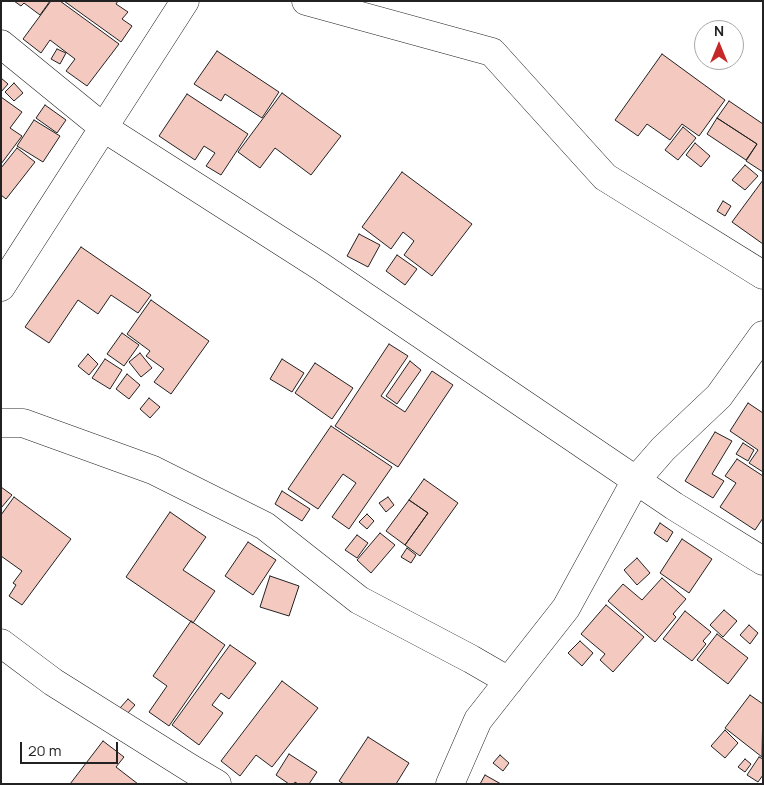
<!DOCTYPE html>
<html>
<head>
<meta charset="utf-8">
<style>
	body { margin:0 }
	#map { position:relative; width:764px; height:785px; overflow:hidden; background:#fff; font-family:Manrope,sans-serif }
	canvas { display:block }
	.frame { position:absolute; inset:0; border:2px solid #222; pointer-events:none }
	.north { position:absolute; left:694px; top:20px; width:50px; height:50px; box-sizing:border-box; background:#fff; border:1px solid #a7a7a7; border-radius:50%; rotate:0deg; font-size:14px; font-weight:700; line-height:20px; text-align:center; color:#222 }
	.north::after { content:''; display:block; margin:auto; width:18px; height:22px; background:#c62828; clip-path:polygon(50% 0,100% 100%,50% 72%,0 100%) }
	.scale { position:absolute; left:20px; top:742px; width:98px; height:22px; box-sizing:border-box; border:2px solid #222; border-top:0; padding-left:6px; font-size:15px; line-height:18px; white-space:nowrap; color:#222; -webkit-text-stroke:4px #fff; paint-order:stroke }
</style>
</head>
<body>
<div id="map">
<canvas width="764" height="785"></canvas>
<div class="frame"></div>
<div class="north">N</div>
<div class="scale">20 m</div>
</div>
<script>
const context = document.querySelector('canvas').getContext('2d');
context.lineJoin = 'round';
function fill(path, color) { context.fillStyle = color; context.fill(path, 'evenodd'); }
const shape = rows => new Path2D(rows.map(r => 'M' + r).join(''));
function trace(path, color, width, dash) { context.strokeStyle = color; context.lineWidth = width; context.lineCap = dash ? 'butt' : 'round'; context.setLineDash(dash || []); context.stroke(path); }
const building = shape([
	[14,1,50,1,40,15,24,3,21,6,14,1],
	[51,1,60,1,119,44,87,86,66,71,75,59,50,40,41,53,23,39,51,1],
	[64,1,118,1,116,4,128,12,122,19,132,26,121,42,64,1],
	[57,49,66,53,60,64,51,59,57,49],
	[217,51,279,92,262,118,225,94,221,101,194,84,217,51],
	[662,54,725,100,699,136,682,124,670,140,647,124,638,136,615,120,662,54],
	[1,78,8,84,1,92,1,78],
	[14,83,23,93,14,101,5,92,14,83],
	[282,93,341,136,311,175,275,148,260,168,238,152,282,93],
	[187,94,248,134,221,175,206,166,215,153,204,146,195,160,159,136,187,94],
	[1,97,22,112,10,128,22,136,1,164,1,97],
	[729,101,763,124,763,172,746,161,757,144,717,118,729,101],
	[45,105,66,120,57,133,36,118,45,105],
	[717,118,757,144,746,160,707,134,717,118],
	[34,120,60,136,43,162,17,146,34,120],
	[683,127,696,138,678,160,665,150,683,127],
	[695,143,710,156,701,167,686,155,695,143],
	[17,148,35,162,6,199,1,195,1,168,17,148],
	[745,165,758,176,745,190,732,180,745,165],
	[402,172,472,224,432,276,404,255,414,241,403,232,391,249,362,227,402,172],
	[763,180,763,244,732,222,763,180],
	[723,201,731,206,725,216,717,211,723,201],
	[359,234,380,245,368,267,347,256,359,234],
	[81,247,151,295,138,313,111,295,98,314,78,300,49,343,25,327,81,247],
	[397,255,417,269,405,285,386,271,397,255],
	[151,300,209,341,171,394,154,382,164,369,146,356,150,351,127,334,151,300],
	[122,333,139,345,124,366,107,354,122,333],
	[389,344,408,356,381,396,405,412,432,371,453,385,398,467,335,426,389,344],
	[140,353,152,368,141,377,129,362,140,353],
	[88,354,98,364,89,375,78,366,88,354],
	[105,359,122,370,110,389,92,378,105,359],
	[282,359,304,373,292,392,270,379,282,359],
	[410,361,421,370,397,404,386,396,410,361],
	[315,363,353,388,332,419,295,393,315,363],
	[127,374,140,385,129,399,116,389,127,374],
	[149,398,160,407,150,418,140,409,149,398],
	[748,403,763,413,763,472,749,463,758,450,730,431,748,403],
	[331,426,392,467,349,529,332,517,356,483,343,474,318,509,288,489,331,426],
	[715,432,732,441,712,474,724,481,713,498,685,481,715,432],
	[743,443,754,450,748,461,736,454,743,443],
	[737,459,763,476,763,518,755,530,720,507,736,483,725,476,737,459],
	[424,479,458,503,420,556,405,545,428,513,409,500,424,479],
	[1,487,12,495,1,508,1,487],
	[282,491,310,509,302,521,275,504,282,491],
	[14,497,71,539,22,605,9,596,16,585,13,583,22,571,1,556,1,515,14,497],
	[388,497,394,505,386,512,379,503,388,497],
	[409,500,428,513,405,545,386,531,409,500],
	[170,512,206,537,183,570,215,591,193,623,126,577,170,512],
	[367,514,374,521,367,529,359,522,367,514],
	[660,523,673,532,667,542,654,533,660,523],
	[380,533,395,545,371,573,357,560,380,533],
	[357,535,368,543,357,558,345,550,357,535],
	[682,539,712,559,689,593,660,573,682,539],
	[248,542,276,560,253,595,225,576,248,542],
	[407,548,416,555,411,563,401,557,407,548],
	[637,558,650,573,637,585,624,570,637,558],
	[270,576,299,586,289,616,260,607,270,576],
	[662,578,686,599,673,614,676,617,655,642,608,601,623,584,642,600,662,578],
	[606,605,644,637,613,672,600,660,605,654,581,634,606,605],
	[724,610,737,621,723,637,710,625,724,610],
	[685,611,711,632,703,641,706,644,692,661,663,639,685,611],
	[191,621,225,645,169,726,149,712,167,686,153,676,191,621],
	[749,625,758,633,750,644,740,635,749,625],
	[717,634,748,658,728,684,697,660,717,634],
	[580,641,593,653,582,666,568,653,580,641],
	[230,645,256,663,229,699,221,693,212,705,223,713,199,745,172,725,230,645],
	[282,681,318,708,272,767,256,755,240,776,221,761,282,681],
	[750,695,763,704,762,757,725,728,750,695],
	[128,699,135,705,127,714,120,708,128,699],
	[725,730,738,743,725,758,711,746,725,730],
	[368,737,409,763,396,784,344,784,339,781,368,737],
	[103,741,124,757,116,767,138,784,70,784,103,741],
	[289,754,317,772,309,784,298,784,295,782,294,784,289,784,276,775,289,754],
	[500,755,509,763,503,771,493,763,500,755],
	[759,757,763,759,763,775,758,782,747,775,759,757],
	[745,759,751,764,745,772,738,767,745,759],
	[485,775,501,784,480,784,485,775]
]);
fill(building, '#f3c9c0');
trace(building, '#222', 1);
const minor = shape([
	[306,1,492,52,605,177,763,275],
	[1,44,104,128,320,266,674,506,763,561],
	[1,287,185,1],
	[1,423,23,423,153,470,265,526,359,600,471,659,509,681],
	[1,643,53,682,190,768,217,784],
	[450,784,478,720,566,608,636,480,663,449,719,396,763,335]
]);
trace(minor, '#222', 29);
trace(minor, '#fff', 28);
</script>
</body>
</html>
